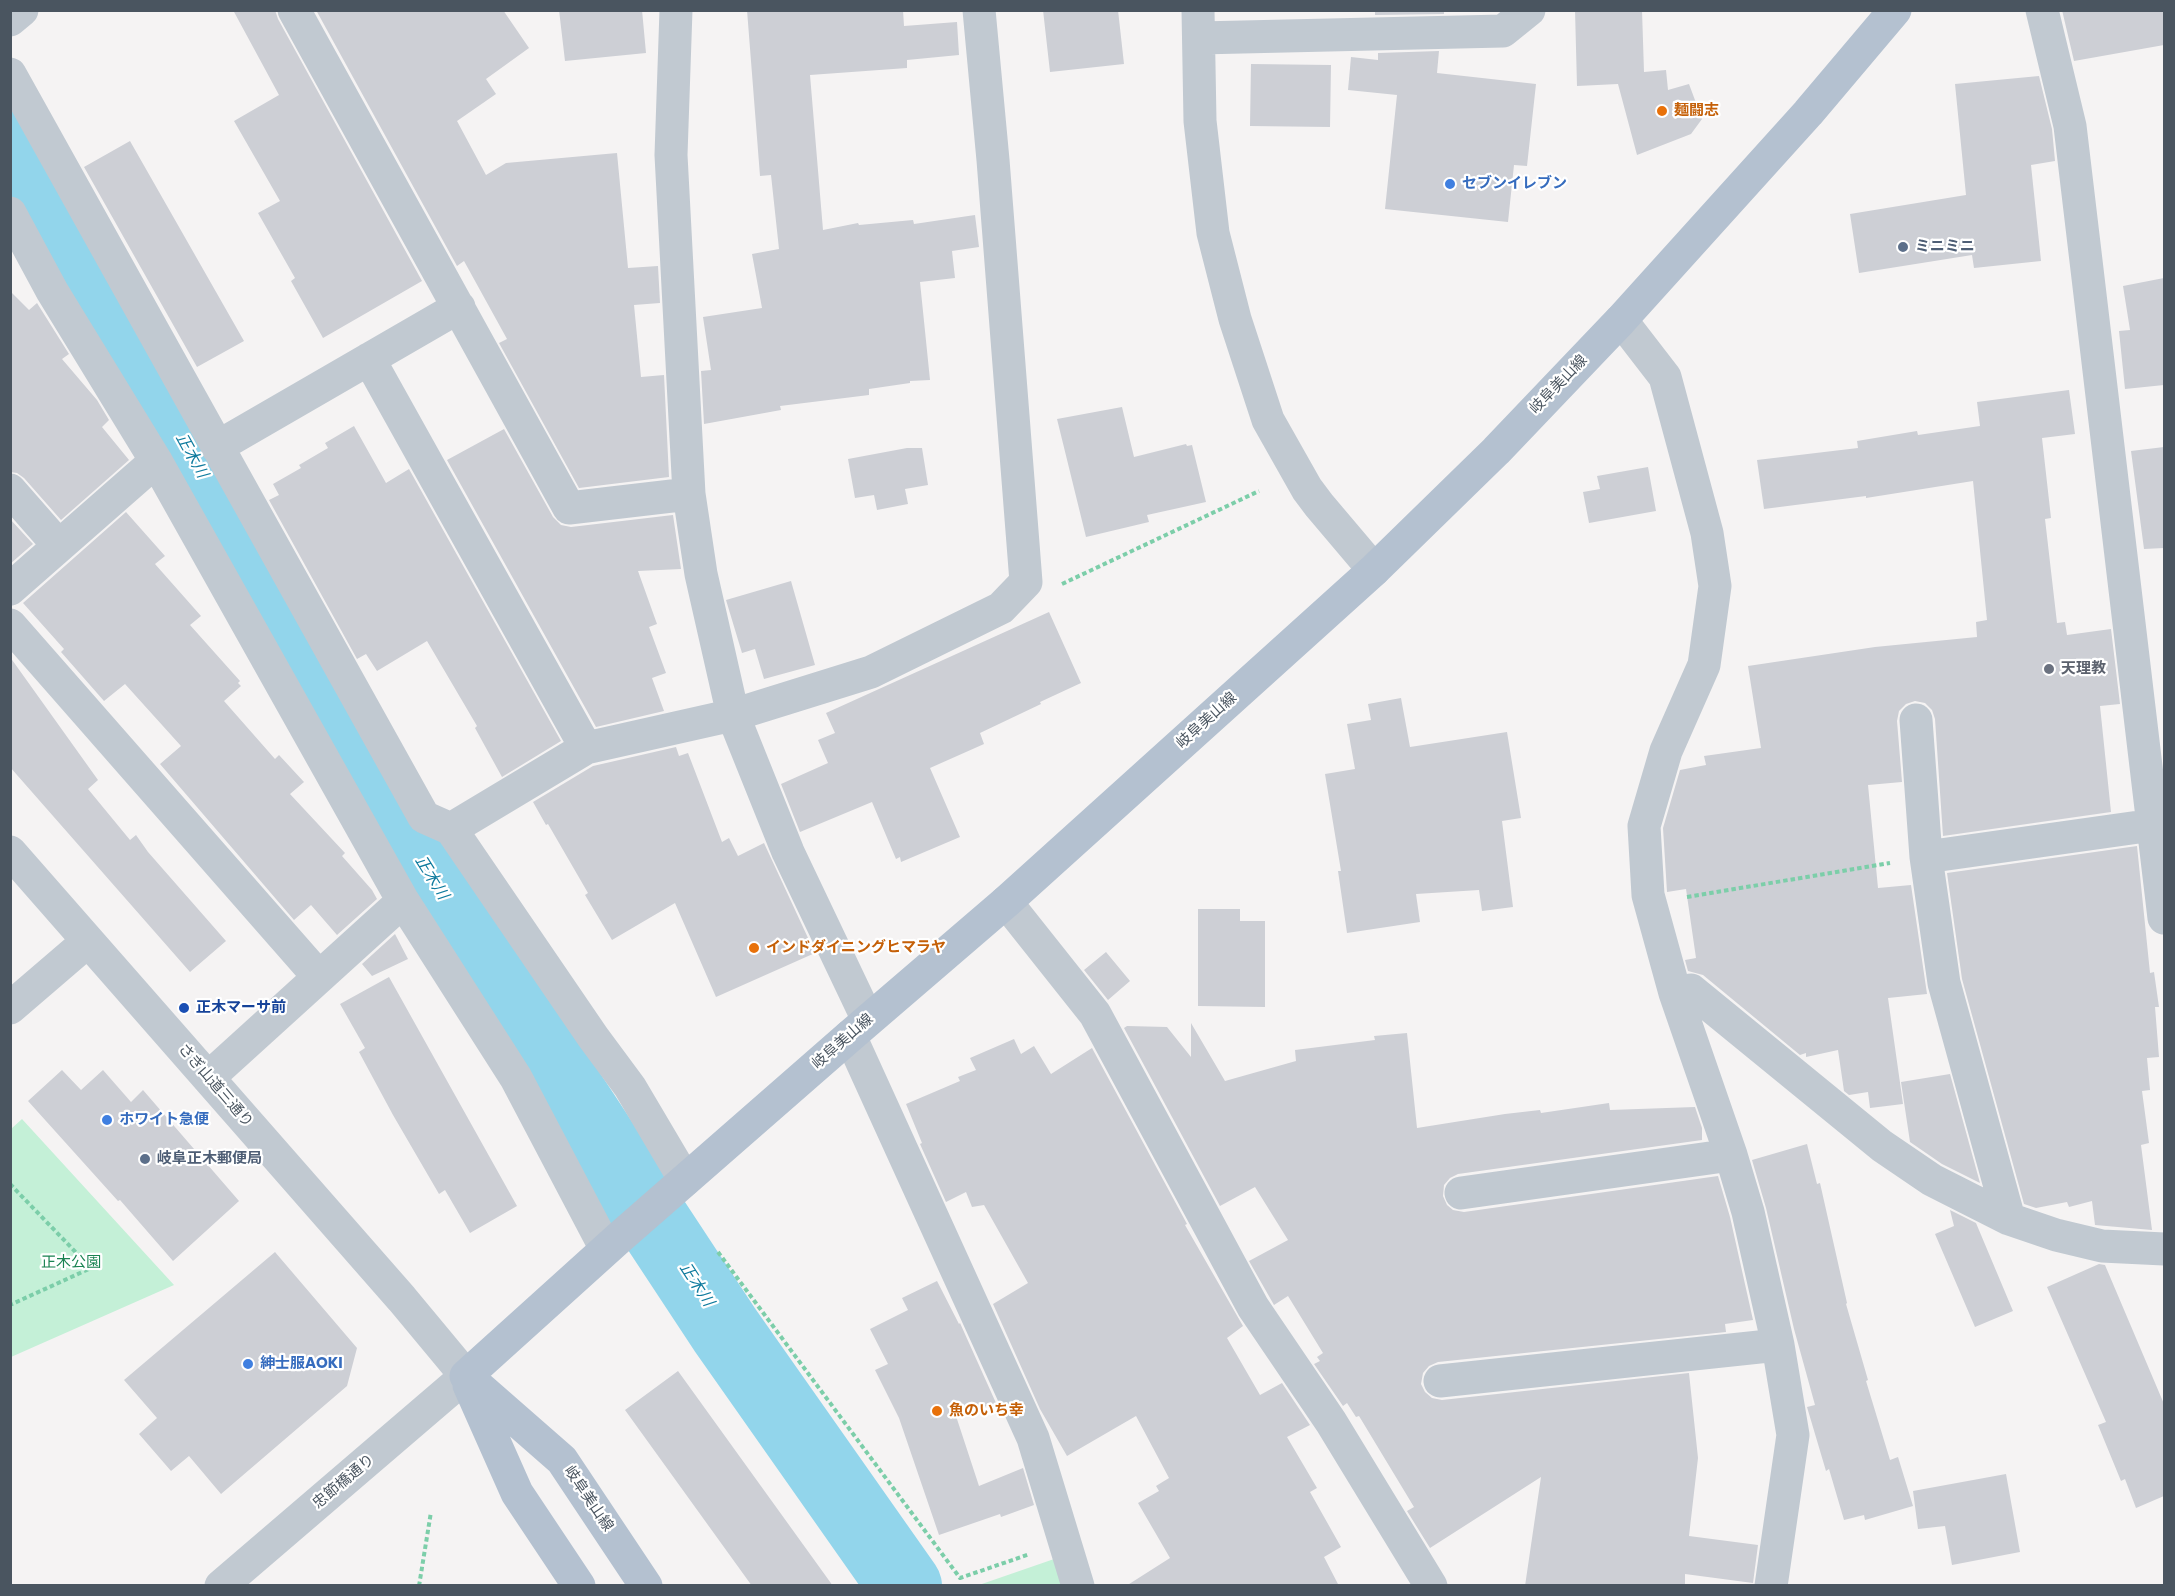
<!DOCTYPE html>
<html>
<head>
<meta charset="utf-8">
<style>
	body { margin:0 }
	#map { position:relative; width:2175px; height:1596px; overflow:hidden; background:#f5f3f3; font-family:Poppins,sans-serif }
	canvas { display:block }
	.frame { position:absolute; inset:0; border:12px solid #4a5560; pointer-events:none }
</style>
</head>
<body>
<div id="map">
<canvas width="2175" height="1596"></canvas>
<div class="frame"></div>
</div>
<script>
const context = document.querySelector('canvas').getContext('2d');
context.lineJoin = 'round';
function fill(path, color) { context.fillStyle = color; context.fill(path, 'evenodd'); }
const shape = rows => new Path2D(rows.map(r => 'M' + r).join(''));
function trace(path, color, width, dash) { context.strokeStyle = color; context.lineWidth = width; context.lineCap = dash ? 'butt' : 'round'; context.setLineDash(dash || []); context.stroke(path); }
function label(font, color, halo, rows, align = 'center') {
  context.font = font + ' Poppins,"Noto Sans JP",sans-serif'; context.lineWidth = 4.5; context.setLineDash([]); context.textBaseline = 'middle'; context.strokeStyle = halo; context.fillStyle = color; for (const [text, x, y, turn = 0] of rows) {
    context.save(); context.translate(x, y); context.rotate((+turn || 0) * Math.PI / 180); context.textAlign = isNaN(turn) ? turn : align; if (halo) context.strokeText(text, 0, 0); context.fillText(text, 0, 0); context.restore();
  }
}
fill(shape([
	[22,1119,174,1285,11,1357,11,1129],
	[1057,1558,1066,1586,976,1586]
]), '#c4f0d7');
trace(shape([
	[10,137,422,865,530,1034,725,1330,905,1586]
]), '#92d5eb', 74);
fill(shape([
	[233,10,275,10,278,19,422,281,323,338,291,281,295,278,258,213,280,201,234,121,279,95],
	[316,10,503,10,529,48,486,79,496,94,457,121,486,175,506,163,617,153,628,268,658,266,660,303,634,305,641,377,664,375,669,477,579,488,499,343,507,339,464,261,457,266],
	[559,10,642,10,646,53,565,61],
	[747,10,903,10,904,26,957,22,959,55,907,60,907,68,810,75,823,230,858,223,859,225,913,220,914,224,975,215,979,247,952,251,955,278,920,282,930,380,910,381,910,383,869,389,869,395,780,406,781,410,704,424,701,371,711,370,703,317,762,308,752,254,779,249,771,175,760,176],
	[1043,10,1118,10,1124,64,1050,72],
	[1375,10,1444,10,1444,14,1375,15],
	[1575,10,1642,10,1644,72,1666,70,1668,90,1689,84,1702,119,1691,134,1637,155,1618,84,1577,86],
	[2062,10,2164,10,2164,45,2074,61],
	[1439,51,1437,73,1536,84,1527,166,1514,165,1508,222,1385,209,1397,95,1348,90,1351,57,1378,60,1378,53],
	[1251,64,1331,65,1330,127,1250,126],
	[2039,76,2052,129,2055,161,2031,165,2041,261,1974,268,1972,255,1859,273,1850,214,1966,195,1955,84],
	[130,141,244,341,197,367,84,167],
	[2164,278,2164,385,2125,389,2119,331,2130,330,2123,286],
	[10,291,29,310,37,303,69,354,62,359,97,400,109,420,102,427,129,460,61,520,24,478,17,473,10,472],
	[2069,390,2075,434,2042,438,2051,518,2045,519,2057,623,2065,622,2067,635,2111,629,2120,704,2100,706,2111,812,1943,836,1935,719,1932,710,1925,703,1915,701,1906,704,1899,711,1897,721,1902,782,1868,785,1878,888,1911,885,1927,994,1888,998,1903,1104,1870,1108,1868,1092,1849,1095,1844,1091,1838,1050,1806,1057,1806,1053,1800,1055,1703,975,1688,971,1685,960,1696,958,1686,889,1667,892,1663,828,1680,770,1706,765,1704,756,1761,748,1748,666,1875,647,1977,637,1976,622,1987,620,1973,481,1866,498,1866,496,1764,509,1757,460,1858,448,1857,441,1917,431,1918,435,1980,426,1977,402],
	[1122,407,1134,457,1186,444,1187,446,1192,445,1206,502,1147,515,1149,522,1086,537,1057,419],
	[354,426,386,483,409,469,561,741,502,777,475,728,477,726,427,641,377,671,366,654,357,659,269,500,279,495,273,484,301,468,299,465,328,448,325,443],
	[504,429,553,517,561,525,571,527,673,515,681,569,638,571,657,624,649,627,666,673,652,678,664,711,596,727,447,460],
	[2164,447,2164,548,2144,549,2131,451],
	[907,448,922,448,928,485,905,489,908,504,877,510,874,495,855,498,848,459],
	[1648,467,1656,511,1589,523,1583,492,1600,489,1597,476],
	[126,512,165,556,155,564,201,616,190,625,240,681,238,683,241,686,224,701,275,759,279,755,304,782,290,794,345,853,342,856,372,890,377,899,337,935,311,905,294,920,160,764,181,746,125,684,104,701,61,652,64,649,23,603],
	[10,519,33,544,10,564],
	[791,581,815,665,764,679,755,649,742,653,726,600],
	[1049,612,1081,683,1040,702,1041,704,980,733,984,744,930,768,960,837,901,862,900,857,896,859,872,802,800,832,781,784,828,763,818,740,835,733,826,713],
	[10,657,98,780,88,789,130,840,136,835,148,852,226,941,190,972,10,767],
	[1401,698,1410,747,1507,732,1521,818,1502,821,1513,907,1482,911,1479,890,1416,894,1420,922,1347,933,1338,871,1341,871,1325,774,1355,769,1347,724,1371,720,1368,704],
	[676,747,679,756,688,753,722,842,729,838,738,856,764,843,815,953,716,997,675,903,612,940,585,895,588,893,548,824,546,825,533,802,593,766],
	[2137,846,2150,973,2154,972,2159,1007,2155,1007,2159,1057,2147,1058,2150,1090,2142,1091,2149,1143,2141,1145,2152,1230,2095,1225,2092,1201,2069,1207,2067,1202,2036,1208,2024,1204,1962,979,1947,873],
	[1198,909,1240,909,1240,921,1265,921,1265,1007,1198,1006],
	[395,934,408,959,372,976,362,964],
	[1106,952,1130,981,1108,1000,1084,970],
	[389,977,517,1206,470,1233,445,1190,439,1194,393,1115,359,1052,365,1048,340,1004],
	[1191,1023,1225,1081,1296,1061,1295,1050,1375,1040,1374,1036,1407,1033,1417,1128,1505,1114,1540,1110,1541,1113,1609,1103,1610,1110,1695,1107,1702,1128,1702,1140,1458,1174,1450,1178,1444,1185,1443,1196,1447,1205,1453,1210,1464,1212,1718,1176,1730,1217,1753,1320,1725,1324,1726,1332,1438,1362,1429,1366,1423,1373,1421,1384,1425,1392,1432,1398,1442,1400,1689,1373,1698,1458,1689,1536,1758,1545,1753,1583,1685,1574,1685,1586,1525,1586,1541,1477,1430,1548,1407,1511,1414,1507,1359,1416,1356,1417,1347,1403,1343,1406,1314,1364,1320,1361,1317,1357,1323,1353,1288,1296,1274,1305,1249,1261,1288,1240,1255,1187,1220,1206,1124,1028,1127,1026,1167,1027,1191,1057],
	[1014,1039,1021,1054,1034,1046,1051,1074,1092,1048,1187,1224,1185,1225,1243,1326,1227,1338,1260,1395,1282,1383,1310,1425,1287,1437,1317,1488,1310,1492,1341,1547,1324,1557,1339,1586,1126,1586,1170,1558,1138,1503,1159,1491,1156,1486,1169,1478,1136,1416,1067,1456,1040,1409,993,1304,1028,1283,984,1205,972,1207,966,1192,946,1202,920,1144,922,1143,906,1104,960,1081,958,1077,976,1070,970,1058],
	[62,1070,81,1090,103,1070,131,1102,143,1090,239,1201,173,1261,120,1200,118,1201,28,1101],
	[1950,1074,1980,1183,1942,1164,1910,1142,1901,1082],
	[1807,1144,1817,1184,1820,1183,1847,1303,1846,1304,1868,1380,1866,1381,1890,1460,1898,1457,1913,1506,1865,1520,1864,1515,1844,1520,1829,1469,1826,1471,1807,1407,1815,1405,1794,1329,1766,1208,1752,1160],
	[1950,1210,1976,1223,2013,1311,1975,1327,1935,1234,1954,1226],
	[275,1252,357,1348,347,1386,221,1494,189,1456,171,1471,139,1434,157,1418,124,1380],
	[2099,1264,2105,1265,2164,1404,2164,1496,2136,1508,2125,1479,2121,1481,2098,1425,2106,1422,2047,1287],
	[937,1281,959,1324,960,1323,996,1403,956,1416,979,1486,1023,1468,1034,1505,1001,1517,1000,1514,939,1535,899,1418,875,1370,888,1364,870,1329,908,1310,902,1298],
	[678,1371,833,1586,752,1586,625,1410],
	[2006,1474,2020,1552,1952,1565,1945,1526,1918,1529,1913,1491]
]), '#cdcfd5');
trace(shape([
	[1062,584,1259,491],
	[1687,897,1890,863],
	[10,1184,91,1268,10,1305],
	[718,1252,960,1578,1030,1554],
	[419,1586,431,1512]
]), '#7ccea9', 4, [4.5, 3]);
trace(shape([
	[294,10,569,508,689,494],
	[676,10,671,155,689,494,701,574,733,715,788,852,868,1020],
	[1198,10,1200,121,1213,233,1235,319,1268,420,1307,489,1319,505,1374,570],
	[2042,10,2070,126,2164,918],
	[10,20,22,10],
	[1199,38,1503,31,1529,10],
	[10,74,424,817,451,829,593,1037,630,1087,685,1180],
	[10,213,52,291,156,461,403,901,516,1078,606,1249],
	[1621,320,1665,377,1707,533,1715,586,1704,665,1666,751,1644,826,1648,895,1675,993,1731,1155,1748,1212,1778,1345,1793,1435,1771,1586],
	[369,359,586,748],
	[217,447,459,307],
	[10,490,59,546],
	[10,589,156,461],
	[10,625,319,977],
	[1916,720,1926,857,1944,983,2009,1219],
	[451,829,586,748,733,715,871,672,1001,608,1026,582,993,160,979,10],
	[10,852,402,1299,466,1376,221,1586],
	[1926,857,2153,825],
	[1006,902,1095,1014,1253,1307,1331,1422,1431,1586],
	[1675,993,1691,990,1882,1146,1932,1180,2009,1219,2056,1235,2102,1246,2164,1249],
	[10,1008,88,941],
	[850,1036,1033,1438,1078,1586],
	[208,1078,403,901],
	[1461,1193,1731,1155],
	[1440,1381,1778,1345]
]), '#c1c9d1', 33);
trace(shape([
	[466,1376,620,1237,850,1036,1006,902,1374,570,1496,451,1621,320,1808,113,1895,10],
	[466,1376,562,1460,646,1586],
	[469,1385,517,1493,579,1586]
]), '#b4c1d0', 33);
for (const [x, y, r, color] of [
	[1662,111,6,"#e8710a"],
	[1450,184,6,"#3f7fe0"],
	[1903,247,6,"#5c6f8a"],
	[2049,669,6,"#6b7280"],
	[754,948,6,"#e8710a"],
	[184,1008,6,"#1a4fb4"],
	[107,1120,6,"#3f7fe0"],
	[145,1159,6,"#5c6f8a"],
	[248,1364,6,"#3f7fe0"],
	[937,1411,6,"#e8710a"]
]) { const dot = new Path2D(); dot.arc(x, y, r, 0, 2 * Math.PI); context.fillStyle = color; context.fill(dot); trace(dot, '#fff', 2); }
label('bold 15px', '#c56008', '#fff', [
	["麺闘志",1674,111],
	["インドダイニングヒマラヤ",766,948],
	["魚のいち幸",949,1411]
], 'left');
label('bold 15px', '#366cbe', '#fff', [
	["セブンイレブン",1462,184],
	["ホワイト急便",119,1120],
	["紳士服AOKI",260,1364]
], 'left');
label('bold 15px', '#4e5e75', '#fff', [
	["ミニミニ",1915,247],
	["岐阜正木郵便局",157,1159]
], 'left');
label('15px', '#4a5560', '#fff', [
	["岐阜美山線",1559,385,-46],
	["岐阜美山線",1207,721,-42],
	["岐阜美山線",843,1042,-41],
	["さぎ山道三通り",215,1086,49],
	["忠節橋通り",344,1482,-40],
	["岐阜美山線",588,1499,56]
]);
label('bold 15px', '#5b616d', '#fff', [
	["天理教",2061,669]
], 'left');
label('bold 15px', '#164399', '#fff', [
	["正木マーサ前",196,1008]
], 'left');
label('15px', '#1a8352', '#fff', [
	["正木公園",71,1263]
]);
label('italic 16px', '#0f7b9e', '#fff', [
	["正木川",191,456,61],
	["正木川",431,878,58],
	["正木川",696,1285,57]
]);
</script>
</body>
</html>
